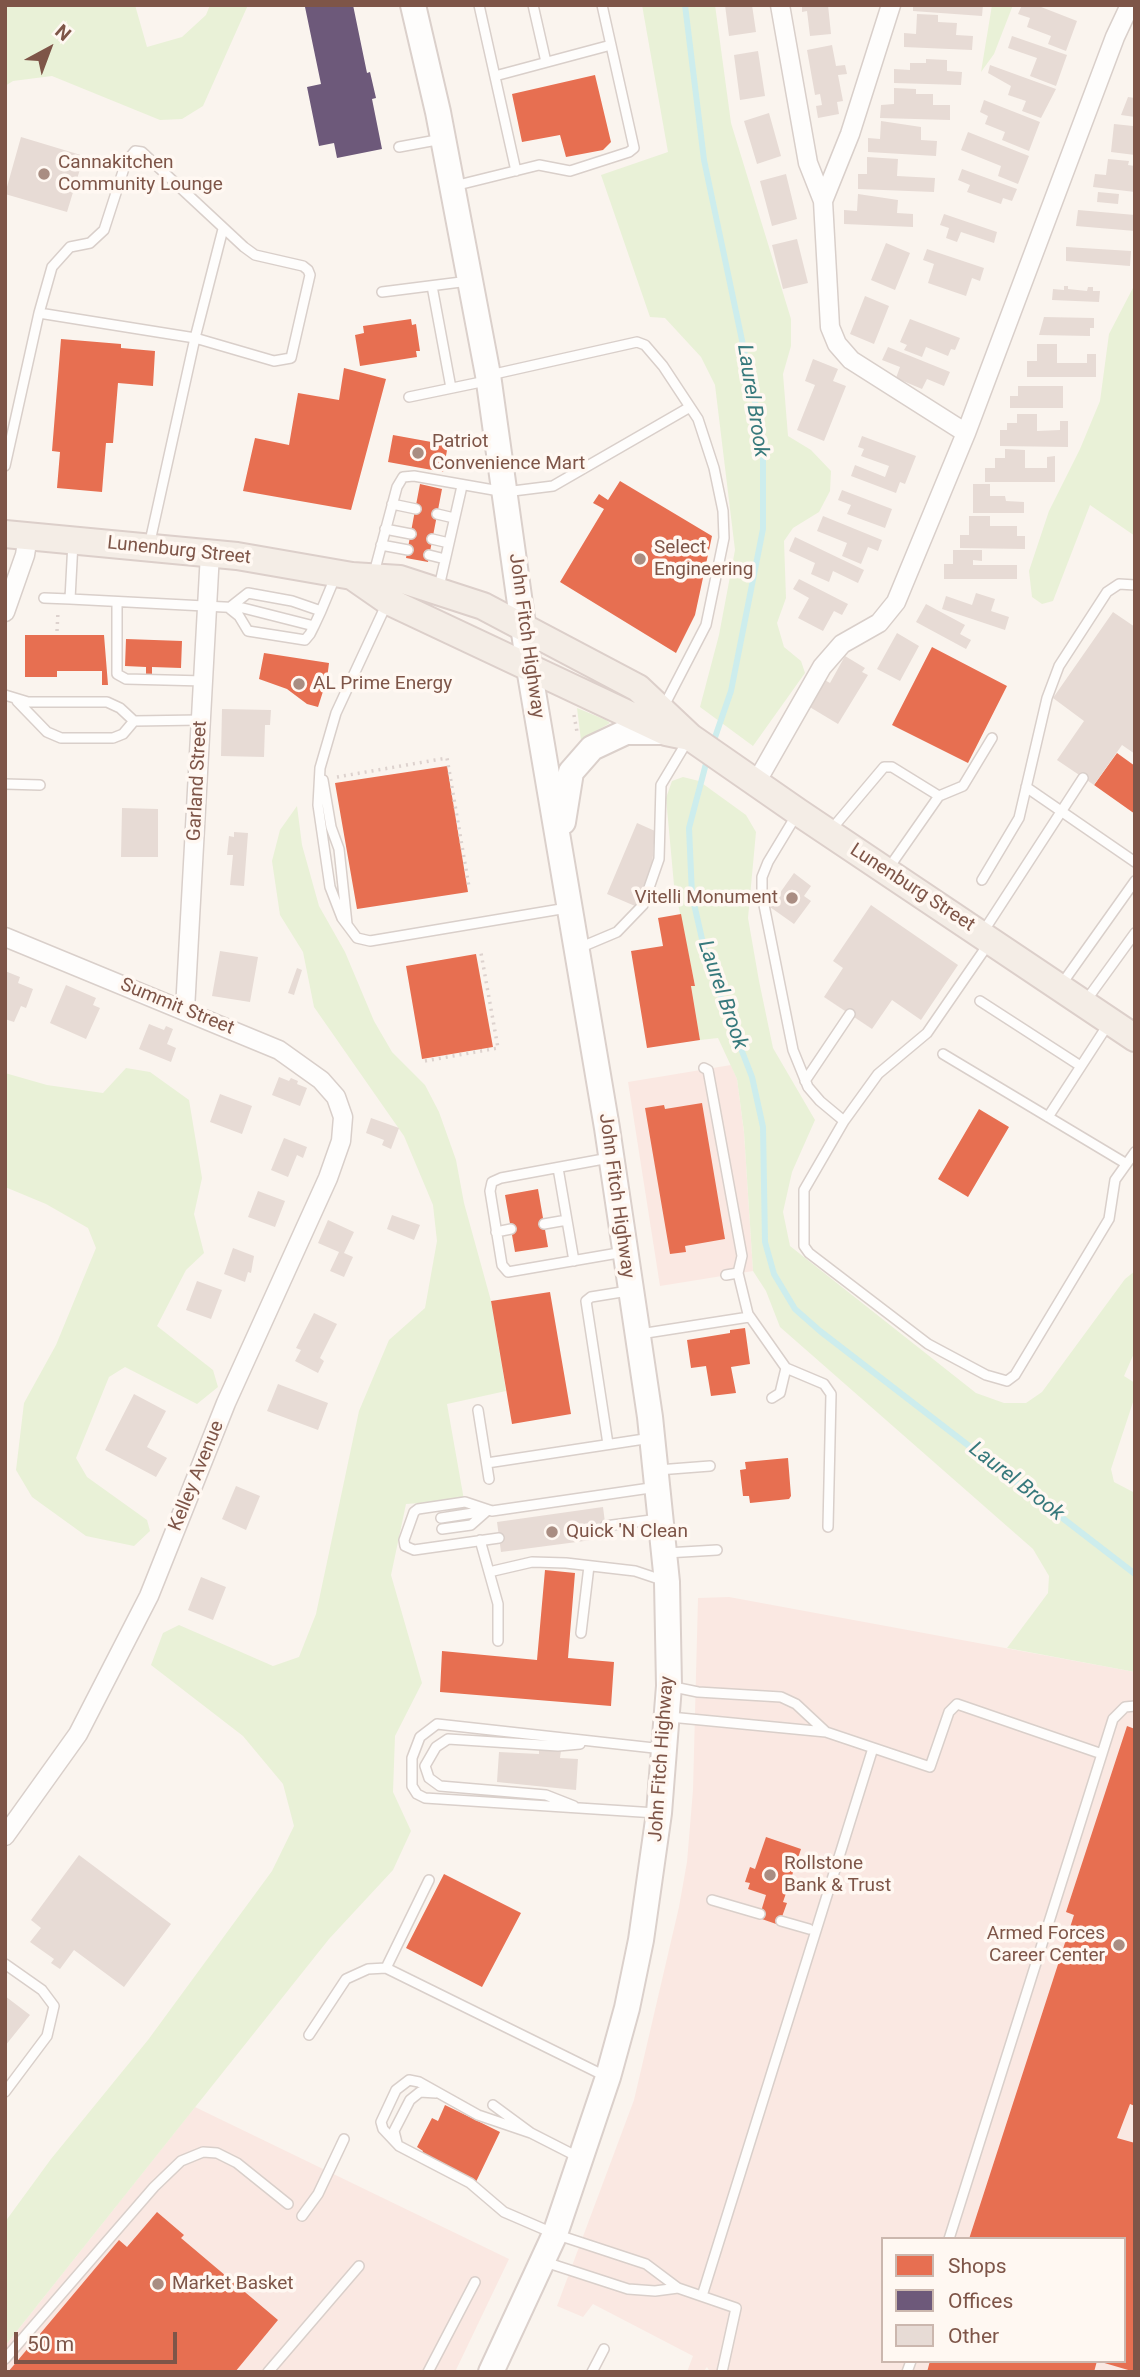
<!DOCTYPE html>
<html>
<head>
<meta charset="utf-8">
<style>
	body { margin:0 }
	#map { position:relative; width:1140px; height:2377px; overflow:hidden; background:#faf4ee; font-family:Roboto,sans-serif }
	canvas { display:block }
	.frame { position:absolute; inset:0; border:7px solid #7e5548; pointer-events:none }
	.legend { position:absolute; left:881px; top:2237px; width:245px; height:126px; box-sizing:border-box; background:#fff8f2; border:2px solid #cbb7ae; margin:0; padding:9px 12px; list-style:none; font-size:21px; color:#7e5548 }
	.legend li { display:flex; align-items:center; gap:14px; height:35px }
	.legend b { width:35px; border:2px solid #cbb7ae }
	.north { position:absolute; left:14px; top:14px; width:70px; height:70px; -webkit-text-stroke:5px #fff8f2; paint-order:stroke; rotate:41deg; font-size:19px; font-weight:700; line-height:28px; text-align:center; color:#7e5548 }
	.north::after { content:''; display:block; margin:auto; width:24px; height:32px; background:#7e5548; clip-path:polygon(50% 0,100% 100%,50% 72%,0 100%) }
	.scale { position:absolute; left:14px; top:2332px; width:163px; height:32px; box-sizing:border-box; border:4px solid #7e5548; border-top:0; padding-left:9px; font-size:21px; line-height:24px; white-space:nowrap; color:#7e5548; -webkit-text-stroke:5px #fff8f2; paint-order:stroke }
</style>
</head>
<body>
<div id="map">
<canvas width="1140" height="2377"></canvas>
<div class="frame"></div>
<ul class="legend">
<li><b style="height:19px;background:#e76f51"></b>Shops</li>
<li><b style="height:19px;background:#6d597a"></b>Offices</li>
<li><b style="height:19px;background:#e7dbd5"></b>Other</li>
</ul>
<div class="north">N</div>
<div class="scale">50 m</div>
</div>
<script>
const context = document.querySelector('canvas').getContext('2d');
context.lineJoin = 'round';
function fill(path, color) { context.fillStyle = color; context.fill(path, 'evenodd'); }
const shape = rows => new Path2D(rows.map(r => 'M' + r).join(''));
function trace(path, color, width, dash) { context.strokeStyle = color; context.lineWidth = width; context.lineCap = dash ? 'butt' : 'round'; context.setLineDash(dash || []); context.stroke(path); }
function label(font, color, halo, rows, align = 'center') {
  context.font = font + ' Roboto,sans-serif'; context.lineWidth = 7; context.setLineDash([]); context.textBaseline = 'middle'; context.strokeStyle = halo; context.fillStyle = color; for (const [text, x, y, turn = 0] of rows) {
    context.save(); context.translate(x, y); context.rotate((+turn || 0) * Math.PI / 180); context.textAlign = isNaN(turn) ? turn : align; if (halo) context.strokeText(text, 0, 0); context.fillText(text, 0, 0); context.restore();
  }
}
fill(shape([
	[731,1065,737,1079,744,1132,753,1271,660,1286,628,1082],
	[729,1597,1135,1672,1135,2372,710,2372,707,2367,703,2372,687,2372,693,2356,593,2304,583,2317,557,2306,634,2100,679,1907,687,1862,693,1790,698,1598],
	[883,2239,1124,2239,1124,2361,883,2361],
	[195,2107,509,2259,455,2372,5,2372,5,2346]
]), '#fae8e2');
fill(shape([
	[5,5,135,5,147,47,182,37,206,15,210,5,248,5,203,106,182,119,160,120,52,76,13,81,5,86],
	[642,5,715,5,731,123,791,319,791,346,783,374,788,436,811,450,831,471,830,491,819,512,793,528,784,541,786,598,777,623,784,647,801,661,805,673,753,746,700,707,719,635,735,550,715,385,701,357,665,318,650,317,601,175,668,152],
	[992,5,1013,5,994,54,981,72],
	[1135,284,1135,536,1090,505,1053,601,1042,604,1032,597,1029,571,1049,511,1080,449,1100,401,1109,334],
	[577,708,606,720,610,723,581,740],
	[683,777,699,781,746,815,756,832,748,918,759,981,773,1048,815,1120,792,1172,783,1212,790,1246,976,1393,1004,1403,1026,1403,1042,1392,1125,1279,1135,1271,1135,1351,1124,1376,1135,1383,1135,1396,1111,1469,1114,1482,1135,1493,1135,1672,1007,1648,1048,1593,1049,1576,1033,1549,780,1327,766,1291,753,1271,744,1132,737,1079,718,1038,700,1040,691,986,695,985,674,885,666,798,672,781],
	[297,806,302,845,319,906,345,952,374,1021,392,1052,425,1085,439,1112,456,1160,464,1203,491,1301,506,1391,447,1404,464,1500,406,1504,391,1575,422,1683,395,1736,393,1792,411,1831,393,1870,329,1939,5,2346,5,2222,51,2159,148,2040,272,1871,294,1826,283,1784,243,1736,151,1665,163,1633,179,1625,273,1666,299,1657,316,1614,359,1411,389,1340,425,1308,437,1241,433,1205,404,1136,314,1007,303,952,280,915,272,861,280,830],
	[126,1068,150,1072,189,1100,202,1178,194,1214,204,1253,186,1270,157,1326,213,1370,218,1387,197,1404,125,1367,109,1377,76,1458,87,1477,147,1520,150,1531,134,1546,86,1536,32,1497,16,1470,24,1403,56,1345,96,1248,88,1228,46,1204,5,1187,5,1073,47,1085,103,1093]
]), '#e9f1d7');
fill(shape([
	[595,75,611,142,603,150,566,157,560,135,522,142,512,94],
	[411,319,412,325,416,324,420,351,416,351,417,357,360,366,355,335,364,333,363,326],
	[61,339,121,344,121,348,155,351,153,386,118,383,113,443,106,443,102,492,57,488,60,452,52,451],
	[344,368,386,379,351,510,243,491,255,438,289,445,298,393,339,400],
	[393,435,448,445,443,472,388,462],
	[620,481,712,536,695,615,676,653,560,582,604,509,593,503,599,494,608,500],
	[420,484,442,489,428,562,406,558],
	[25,635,104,635,108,685,102,685,102,671,57,671,57,677,25,677],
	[126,639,182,641,181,668,152,667,152,675,146,674,146,667,125,666],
	[932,647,1007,686,968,763,892,725],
	[264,653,329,663,327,679,318,707,307,704,287,689,259,679],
	[1117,753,1135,766,1135,814,1094,785],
	[447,766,468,892,357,909,335,783],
	[681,914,695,986,691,986,700,1040,647,1048,631,951,663,946,658,918],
	[476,954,493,1047,422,1059,406,966],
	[702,1103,725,1239,685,1246,686,1252,670,1254,645,1108,664,1105,665,1109],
	[979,1109,1009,1127,968,1197,938,1179],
	[538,1189,548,1247,515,1252,505,1195],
	[550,1292,571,1414,512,1424,491,1301],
	[745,1328,750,1364,731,1367,736,1393,711,1396,706,1366,691,1368,687,1340,730,1333,730,1330],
	[788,1458,791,1496,789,1499,750,1503,749,1496,743,1496,740,1470,746,1469,745,1462],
	[545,1570,575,1573,568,1658,614,1662,611,1706,440,1692,442,1651,537,1660],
	[1127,1726,1135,1729,1135,2106,1130,2104,1117,2138,1135,2143,1135,2372,1101,2362,1124,2361,1124,2239,969,2239,1074,1915,1066,1912],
	[766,1837,801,1849,783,1902,787,1903,779,1925,759,1918,766,1895,748,1889,750,1883,745,1882,750,1867,755,1869],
	[444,1874,521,1913,482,1987,406,1948],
	[445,2105,500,2132,475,2184,420,2157,423,2151,417,2147,432,2118,438,2121],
	[157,2212,184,2235,181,2238,278,2320,235,2372,8,2372,119,2240,127,2247],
	[930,2361,1097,2361,1094,2372,927,2372]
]), '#e76f51');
fill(shape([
	[316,5,353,5,367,73,370,72,376,98,372,99,382,149,337,158,334,143,319,146,307,87,321,84,305,7]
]), '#6d597a');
trace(shape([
	[685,5,704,160,763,440,763,529,731,691,712,746],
	[708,756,689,828,692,895,707,961,752,1077,763,1127,765,1242,774,1274,795,1309,820,1331,1135,1574]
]), '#cdeded', 6);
fill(shape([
	[725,5,752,5,756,32,729,36],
	[802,5,828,5,831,34,810,36,807,11,802,12],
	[913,5,983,5,982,16,913,11],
	[1022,5,1036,5,1077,21,1066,51,1048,44,1051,36,1027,27,1030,18,1018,14],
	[917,14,938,15,938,22,957,23,956,35,973,36,972,50,904,47,904,33,916,34],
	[1012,36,1067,55,1056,86,1030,76,1037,58,1008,48],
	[832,45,836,66,845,65,847,74,838,75,843,101,837,102,839,114,818,118,816,106,822,105,820,94,815,95,807,50],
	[758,51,765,96,740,100,734,55],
	[926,59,947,60,947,71,962,72,961,85,894,83,894,69,910,70,910,63,926,63],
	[990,65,1056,89,1041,118,1022,111,1026,101,1008,95,1011,86,988,73],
	[894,88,916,89,916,94,933,94,933,105,950,105,950,120,880,118,881,105,894,104],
	[1128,97,1135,98,1135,117,1121,115],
	[984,100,1040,122,1029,151,1002,140,1005,132,985,124,988,116,980,112],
	[769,113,781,156,757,164,744,121],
	[881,121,921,127,921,140,937,141,936,156,868,152,868,138,880,139],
	[1114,124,1133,126,1135,155,1111,152],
	[968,132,1029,156,1018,184,998,176,1001,166,961,150],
	[21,137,84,156,67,212,5,194],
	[867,157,898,159,897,176,935,178,934,192,858,189,858,174,867,174],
	[1108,159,1129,161,1128,165,1135,166,1135,192,1093,187,1095,174,1106,175],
	[962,169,1017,189,1012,201,1003,198,1001,204,967,192,970,185,958,180],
	[786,174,797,219,772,226,760,181],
	[1098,192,1119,194,1118,204,1097,202],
	[858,194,898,200,897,213,913,214,913,227,844,224,844,210,857,211],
	[1078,210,1135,215,1135,231,1076,226],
	[944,214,997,232,994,243,961,232,957,242,946,238,949,228,940,225],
	[797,239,808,283,783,289,772,245],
	[886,243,910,253,895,290,871,280],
	[1066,247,1131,251,1130,266,1066,261],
	[927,249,984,268,980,281,972,278,966,296,928,283,934,264,923,260],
	[1064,286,1068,286,1068,289,1087,291,1088,287,1093,287,1093,291,1100,291,1099,302,1052,300,1053,289,1064,290],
	[865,296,889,306,874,344,850,334],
	[1044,317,1094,318,1094,328,1090,328,1090,336,1039,335],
	[910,319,960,338,955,350,951,349,948,356,926,347,922,357,904,350,907,345,900,342],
	[1037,344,1057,344,1057,363,1087,363,1087,354,1096,354,1096,377,1027,377,1027,361,1037,361],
	[888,347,950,372,944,386,927,379,922,389,896,378,900,367,882,360],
	[813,359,838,369,833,381,846,386,824,441,797,430,815,385,805,381],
	[1018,386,1063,386,1063,408,1010,408,1010,396,1018,396],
	[1017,414,1037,414,1037,431,1060,430,1060,421,1068,421,1068,447,1000,446,1000,430,1007,430,1007,423,1017,423],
	[862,436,916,456,905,484,900,482,896,493,851,476,855,465,885,477,889,466,861,456,864,449,858,447],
	[1005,449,1025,450,1025,468,1047,468,1047,457,1055,456,1055,482,985,482,985,468,995,468,995,458,1005,458],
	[973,484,990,484,990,496,1005,496,1006,501,1024,502,1024,513,973,513],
	[842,490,892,509,885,528,847,514,851,505,838,500],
	[823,516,882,540,878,551,868,547,861,564,842,556,847,543,817,531],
	[969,516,990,516,990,526,1017,526,1017,536,1025,536,1025,549,960,548,960,535,969,535],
	[795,537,864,570,858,583,833,571,829,582,811,574,815,563,789,551],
	[953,550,982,550,982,561,973,560,973,565,1017,565,1017,579,944,579,944,564,953,564],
	[799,579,848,604,842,615,834,611,823,631,798,618,809,598,793,589],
	[976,593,995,599,991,611,1009,617,1005,630,942,609,946,596,972,605],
	[926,604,965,625,960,634,971,640,966,649,916,622],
	[1113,612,1135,627,1135,754,1122,745,1094,785,1057,760,1084,721,1053,698],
	[897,633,919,646,900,681,877,669],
	[845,656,865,668,862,672,868,675,838,724,808,706,823,679,830,683],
	[222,709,271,710,270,725,265,725,264,757,221,756],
	[122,808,158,809,158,857,121,857],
	[637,823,655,831,652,867,635,906,607,894],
	[234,832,248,833,244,886,230,885,233,855,227,855,229,836,234,837],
	[794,873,811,886,804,896,811,901,794,924,770,907],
	[871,905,958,965,921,1020,892,1000,872,1029,824,997,843,968,833,961],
	[220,951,258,957,250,1002,212,996],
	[297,968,302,970,294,995,288,993],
	[5,971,20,977,18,983,33,989,26,1008,21,1006,14,1022,5,1019],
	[66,985,96,998,93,1005,100,1008,86,1039,50,1023],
	[149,1024,164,1030,166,1026,173,1029,167,1044,176,1048,171,1062,139,1049],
	[279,1077,289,1081,291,1078,298,1081,297,1084,307,1088,300,1106,272,1095],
	[220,1094,252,1106,242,1134,210,1122],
	[371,1118,399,1128,391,1149,382,1145,384,1140,366,1133],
	[284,1138,307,1147,303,1158,297,1155,288,1177,271,1170],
	[258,1191,285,1201,275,1227,248,1217],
	[392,1215,420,1225,414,1240,387,1229],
	[328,1220,354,1232,344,1253,353,1257,344,1277,330,1271,339,1252,318,1243],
	[233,1248,254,1256,251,1273,248,1272,245,1282,224,1274],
	[197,1281,222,1290,211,1319,186,1310],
	[314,1313,337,1324,320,1358,324,1361,318,1373,295,1361,301,1350,296,1348],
	[278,1384,328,1403,318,1430,267,1411],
	[134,1394,166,1411,147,1447,167,1458,156,1477,105,1450],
	[236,1486,260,1496,246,1530,222,1519],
	[603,1507,607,1538,501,1552,497,1522],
	[201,1577,226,1587,213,1620,188,1610],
	[539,1750,561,1751,560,1758,578,1759,576,1790,497,1782,499,1752,539,1754],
	[79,1855,171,1924,124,1987,74,1950,60,1969,51,1963,54,1959,30,1942,41,1928,31,1920],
	[5,1996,30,2015,5,2046]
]), '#e7dbd5');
const lane = shape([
	[479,5,516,171],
	[533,5,546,62],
	[495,76,611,45],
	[399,147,442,139],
	[454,186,539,165,570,171,629,152,634,148,602,5],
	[432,286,451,388],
	[382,292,469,281],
	[39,313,52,267,70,247,90,243,104,230,126,162,135,151,142,152,244,247,255,255,303,266,308,270,310,275,291,358,274,361,195,338,223,229],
	[490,375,637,342,645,345,663,366,698,419,714,468,723,511,724,538,706,625,664,706],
	[409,397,486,381],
	[5,466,39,313,195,338,149,546],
	[392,504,416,509],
	[437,514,454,518],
	[385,529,411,534],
	[432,539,449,543],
	[73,542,70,599,243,608,314,626],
	[381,545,408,550],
	[429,555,445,559],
	[374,573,397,487,403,477,414,476,505,492,553,486,690,407],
	[439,587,462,486],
	[44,598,70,599],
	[117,603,117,674,126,679,204,681],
	[387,603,336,713,320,768,318,805,330,887,342,918,357,938,370,941,567,908],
	[321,611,292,601,248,593,229,608,239,616,248,631,305,640,310,634,314,626,321,611,336,575],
	[5,695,28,702,107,702,120,708,134,721,201,720],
	[17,701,47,732,61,738,113,738,123,734,134,721],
	[323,780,331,827,339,849,347,924],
	[5,784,40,785],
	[1026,787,1135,862],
	[797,814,768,862,762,877,762,895,793,1050,808,1087,820,1101,844,1121],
	[830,831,884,767,892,767,939,796],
	[888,869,939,796,963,786,992,738],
	[982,880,1019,818,1047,698,1059,666,1107,592,1119,584,1135,585],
	[983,932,1083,778],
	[989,943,927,1033,878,1074,844,1121,804,1190,804,1246,809,1253,928,1344,986,1375,1007,1381,1015,1375,1109,1219,1115,1180,1135,1152],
	[579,948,617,932,643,905,659,859,661,785,688,740],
	[1061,985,1135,881],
	[980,1001,1079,1065],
	[1085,1002,1135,933],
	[943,1054,1125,1163],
	[704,1068,708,1070,742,1256,738,1273],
	[805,1081,850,1014],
	[1048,1117,1109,1023],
	[609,1158,501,1178,492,1182,490,1191,502,1265,508,1272,624,1252],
	[558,1168,574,1261],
	[544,1224,567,1220],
	[496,1232,511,1229],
	[726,1275,738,1273,748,1314,786,1368,824,1384,831,1394,828,1527],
	[640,1334,749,1317],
	[772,1398,780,1393,786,1368],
	[478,1410,489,1479],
	[608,1444,586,1301,591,1297,628,1291],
	[487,1463,651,1438],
	[658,1470,710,1466],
	[441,1518,486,1511],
	[605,1526,659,1519],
	[442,1529,471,1525,488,1510],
	[499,1538,414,1550,405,1546,404,1540,414,1512,418,1509,465,1502,492,1511,657,1487],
	[480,1540,498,1604,498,1641],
	[666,1553,717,1550],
	[489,1572,532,1562,566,1563,635,1571,665,1581],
	[581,1633,589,1566],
	[669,1686,698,1692,781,1697,796,1704,826,1732],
	[670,1717,826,1732,930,1767,949,1712,957,1704,1102,1754],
	[574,1806,546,1795,440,1786,429,1778,425,1766,436,1747,448,1739,558,1746,580,1744],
	[656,1813,425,1798,417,1794,412,1786,412,1758,420,1737,437,1724,663,1749],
	[712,1900,760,1914],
	[781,1921,809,1929],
	[5,1964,42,1990,54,2006,47,2036,5,2092],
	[386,1968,429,1880],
	[309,2035,346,1979,368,1969,386,1968,607,2077],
	[493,2105,531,2133,580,2158],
	[531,2133,478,2115,419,2082,409,2080,396,2090,381,2122,383,2129,399,2146,470,2183,504,2212,555,2234,646,2264,678,2288,736,2308,722,2372],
	[397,2143,394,2131,410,2100,420,2092,436,2093],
	[302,2216,318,2194,344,2139],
	[949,2239,1113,1719,1125,1707,1135,1706],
	[545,2262,628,2289,655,2291,678,2288],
	[702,2296,873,1748],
	[5,2359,154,2187,181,2161,203,2152,217,2153,237,2163,288,2204],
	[268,2372,359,2266],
	[428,2372,475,2282],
	[592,2372,604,2349],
	[907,2372,911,2361]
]);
const street = shape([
	[780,5,808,163,823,201],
	[891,5,850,134,823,201,830,327,837,344,851,360,966,433,1115,37,1130,5],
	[5,612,25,555,28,536],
	[757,781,822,667,842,644,879,623,896,602,966,433],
	[5,937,279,1050,321,1080,336,1097,343,1117,341,1141,328,1178,226,1403,149,1596,78,1734,5,1836],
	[185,1010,210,553]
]);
const secondary = shape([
	[413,5,438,112,488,375,529,668,607,1128,650,1417,667,1582,669,1686,659,1813,641,1940,627,2008,608,2077,555,2234,491,2372],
	[563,822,571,772,592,748,626,732,666,732]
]);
const primary = shape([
	[5,534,237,556,352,576,400,579,483,606,638,688,690,737,798,812,1135,1038],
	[352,576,388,601,666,732,690,737]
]);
trace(lane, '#d9cfca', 12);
trace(street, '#d9cfca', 21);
trace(secondary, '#dbd0cb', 28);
trace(primary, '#dccfca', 30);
trace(shape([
	[57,631,58,612],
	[574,715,577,732],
	[337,777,447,758,469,887],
	[425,1061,498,1048,481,953]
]), '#ddd2ce', 3.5, [2, 5]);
trace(lane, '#fefdfc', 9);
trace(street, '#fefdfc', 18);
trace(secondary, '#fefdfc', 24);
trace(primary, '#f4ede6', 26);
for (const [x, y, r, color] of [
	[44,174,7,"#a98d82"],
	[418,453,7,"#a98d82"],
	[640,559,7,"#a98d82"],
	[299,684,7,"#a98d82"],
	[792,898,7,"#a98d82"],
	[552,1532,7,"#a98d82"],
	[770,1875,7,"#a98d82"],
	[1119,1945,7,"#a98d82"],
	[158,2284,7,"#a98d82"]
]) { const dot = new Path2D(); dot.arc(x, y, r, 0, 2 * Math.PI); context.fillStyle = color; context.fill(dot); trace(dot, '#fff8f2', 2.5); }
label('19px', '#7e5548', '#fff8f2', [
	["Cannakitchen",58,163],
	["Community Lounge",58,185],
	["Patriot",432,442],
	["Convenience Mart",432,464],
	["Select",654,548],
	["Engineering",654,570],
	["AL Prime Energy",313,684],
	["Vitelli Monument",778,898,"right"],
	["Quick 'N Clean",566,1532],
	["Rollstone",784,1864],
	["Bank & Trust",784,1886],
	["Armed Forces",1105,1934,"right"],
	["Career Center",1105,1956,"right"],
	["Market Basket",172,2284]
], 'left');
label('19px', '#7e5548', '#fff8f2', [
	["Lunenburg Street",179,551,6],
	["John Fitch Highway",526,636,82],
	["Garland Street",198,781,-87],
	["Lunenburg Street",912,888,33],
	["Summit Street",177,1007,22],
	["John Fitch Highway",616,1196,82],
	["Kelley Avenue",197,1476,-68],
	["John Fitch Highway",662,1759,-86]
]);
label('italic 21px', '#37797c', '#fff8f2', [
	["Laurel Brook",752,401,81],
	["Laurel Brook",722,995,71],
	["Laurel Brook",1016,1482,38]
]);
</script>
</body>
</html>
